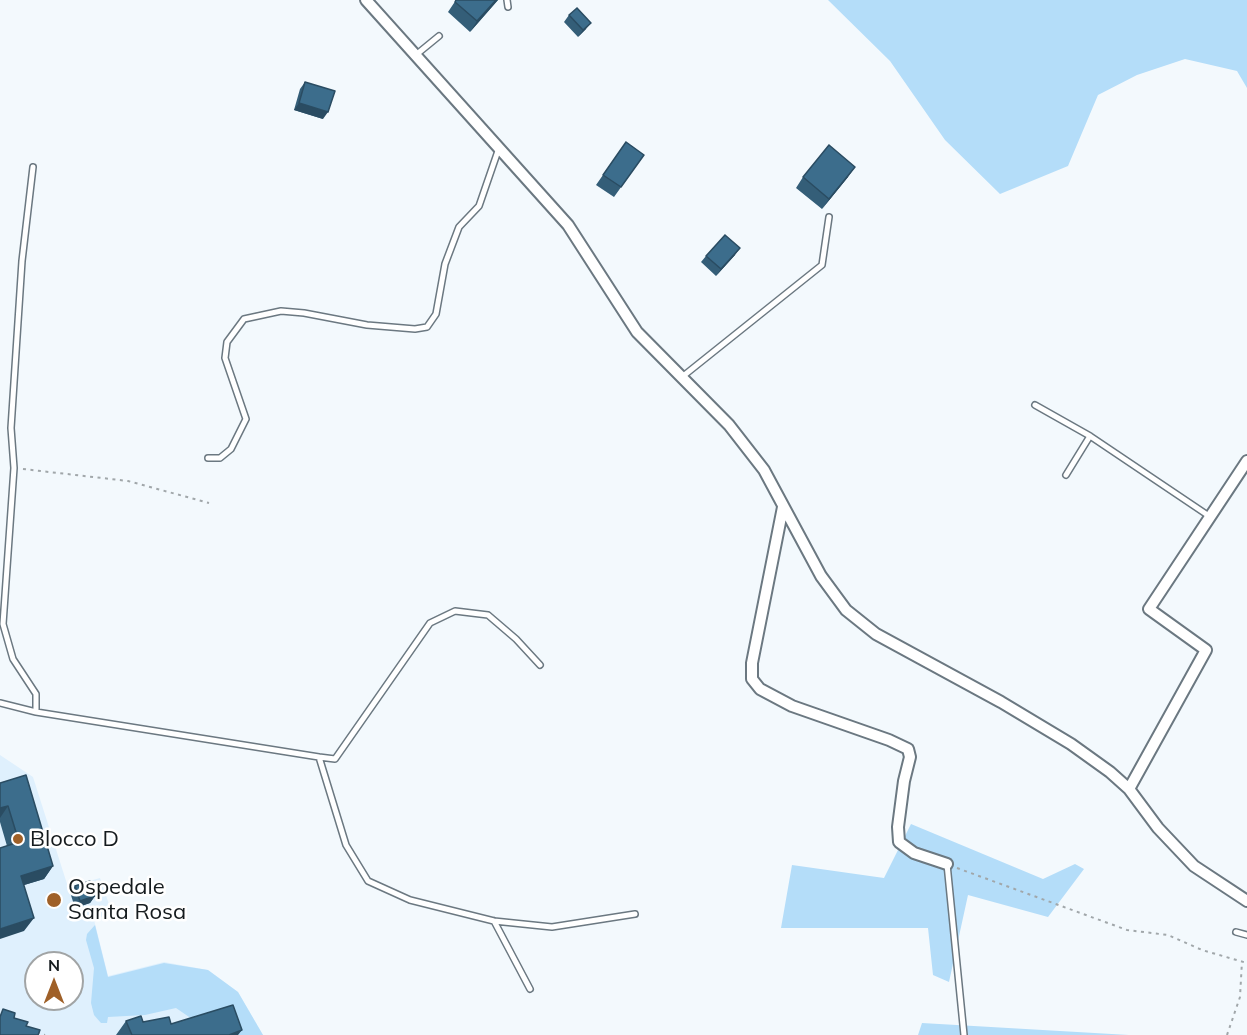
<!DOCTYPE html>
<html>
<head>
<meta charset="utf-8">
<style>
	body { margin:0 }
	#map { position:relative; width:1247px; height:1035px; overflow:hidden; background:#f3f9fd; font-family:Mulish,sans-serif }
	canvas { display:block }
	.north { position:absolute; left:24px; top:951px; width:60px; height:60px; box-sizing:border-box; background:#fff; border:2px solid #a1a4a5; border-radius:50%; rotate:0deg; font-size:16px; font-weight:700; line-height:24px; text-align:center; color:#151b1e }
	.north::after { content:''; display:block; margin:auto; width:21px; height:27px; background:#9f6028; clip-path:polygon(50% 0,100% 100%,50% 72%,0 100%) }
</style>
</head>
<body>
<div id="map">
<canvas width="1247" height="1035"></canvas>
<div class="north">N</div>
</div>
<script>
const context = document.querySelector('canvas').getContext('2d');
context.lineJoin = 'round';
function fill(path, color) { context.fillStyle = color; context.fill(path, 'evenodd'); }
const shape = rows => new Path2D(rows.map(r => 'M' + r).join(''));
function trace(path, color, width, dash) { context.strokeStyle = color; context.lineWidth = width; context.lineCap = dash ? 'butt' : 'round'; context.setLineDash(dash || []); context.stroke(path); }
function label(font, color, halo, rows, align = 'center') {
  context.font = font + ' Mulish,sans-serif'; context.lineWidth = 5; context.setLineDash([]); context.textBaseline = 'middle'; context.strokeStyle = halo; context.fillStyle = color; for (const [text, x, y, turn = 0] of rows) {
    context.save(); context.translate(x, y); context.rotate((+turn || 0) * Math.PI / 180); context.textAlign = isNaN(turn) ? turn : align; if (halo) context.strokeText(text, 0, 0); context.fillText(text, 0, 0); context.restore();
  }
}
fill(shape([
	[0,755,33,777,68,887,100,878,112,913,94,920,108,976,164,962,208,970,238,992,263,1035,0,1035],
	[36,963,72,963,72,999,36,999]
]), '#dff0fd');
fill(shape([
	[828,0,1247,0,1247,88,1237,71,1185,59,1137,75,1098,95,1068,166,1000,194,945,140,890,61],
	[911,824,1043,879,1075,864,1084,869,1048,917,968,895,949,982,933,975,928,928,781,928,792,865,884,878],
	[95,925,108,977,164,963,208,970,238,992,263,1035,227,1035,195,1021,176,1008,145,1015,108,1017,107,1023,101,1023,94,1015,91,1003,94,968,86,940,87,934],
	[922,1023,1129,1035,918,1035]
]), '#b4ddf9');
const service = shape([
	[507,0,508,7],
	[417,54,439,36],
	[33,167,22,261,11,428,14,468,3,624,13,659,36,694,36,712],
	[682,377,822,265,829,217],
	[1035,405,1090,436,1209,516],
	[208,458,220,458,231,449,246,419,225,358,227,342,244,319,281,311,304,313,367,325,415,329,427,327,436,314,445,264,459,227,479,206,499,148],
	[1066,475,1090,436],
	[0,703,36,712,319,757,346,845,368,881,410,900,494,921,552,927,635,914],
	[319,757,335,759,430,623,455,611,488,615,516,639,540,665],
	[947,864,964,1035],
	[494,921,530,989],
	[1236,932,1247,935]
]);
const minor = shape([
	[366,0,568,225,637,332,729,425,764,470,821,576,846,610,876,634,1001,702,1071,744,1110,772,1129,789,1158,828,1194,866,1247,901],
	[783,507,752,663,752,679,760,689,792,706,889,740,908,749,910,757,904,781,898,827,899,842,914,853,947,864],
	[1129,789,1206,650,1149,609,1247,461]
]);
trace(service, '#6b7881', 8);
trace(minor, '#6b7881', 14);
trace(shape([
	[23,469,128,481,209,503],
	[957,868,1127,930,1168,935,1202,950,1247,963],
	[37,1032,45,1035],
	[1227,1035,1240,997,1242,961]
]), '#a1a7aa', 2, [3, 4.5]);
trace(service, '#fff', 5);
trace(minor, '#fff', 10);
fill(shape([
	[456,0,498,0,470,32,448,12],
	[569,15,586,29,578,37,564,22],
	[305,82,323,119,294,110,300,89],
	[626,142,644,155,614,197,596,185],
	[803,177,848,177,822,209,796,188],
	[735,255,716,276,701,262,706,256],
	[0,783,53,866,44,879,24,885,24,931,7,846,0,822],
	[75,886,95,896,90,903,75,908,70,892],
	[126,1021,171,1024,238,1035,116,1035]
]), '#345e78');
fill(shape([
	[496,0,498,0,470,32,477,21],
	[591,23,586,29,578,37,583,30],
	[299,103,328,112,323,119,294,110],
	[855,167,848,177,822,209,829,199],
	[740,248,735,255,716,276,721,269],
	[8,806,0,818,0,808],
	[53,866,44,879,11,889,21,876],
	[95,896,90,903,75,908,80,901],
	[34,918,24,931,0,939,0,929],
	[242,1030,238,1035,229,1035]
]), '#2a4c62');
const building = shape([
	[456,0,496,0,477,21,455,2,456,0],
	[577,8,591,23,583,30,569,15,577,8],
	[305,82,335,91,328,112,299,103,305,82],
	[626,142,644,155,621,187,603,175,626,142],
	[829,145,855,167,829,199,803,177,829,145],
	[725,235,740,248,721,269,706,256,725,235],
	[26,775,53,866,21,876,34,918,0,929,0,848,19,842,8,806,0,808,0,783,26,775],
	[90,881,95,896,80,901,75,886,90,881],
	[233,1005,242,1030,229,1035,132,1035,126,1021,141,1016,143,1022,169,1017,171,1024,233,1005],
	[3,1009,15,1013,14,1018,28,1022,26,1026,40,1030,38,1035,0,1035,0,1017,3,1009]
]);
fill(building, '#3c6d8c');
trace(building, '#2a4c62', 1.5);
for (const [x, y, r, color] of [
	[18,839,6,"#9f6028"],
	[54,900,8,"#9f6028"]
]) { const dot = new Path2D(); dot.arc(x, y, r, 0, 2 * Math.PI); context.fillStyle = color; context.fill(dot); trace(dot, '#fff', 2); }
label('22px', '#151b1e', '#fff', [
	["Blocco D",30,839],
	["Ospedale",68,887],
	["Santa Rosa",68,912]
], 'left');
</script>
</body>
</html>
